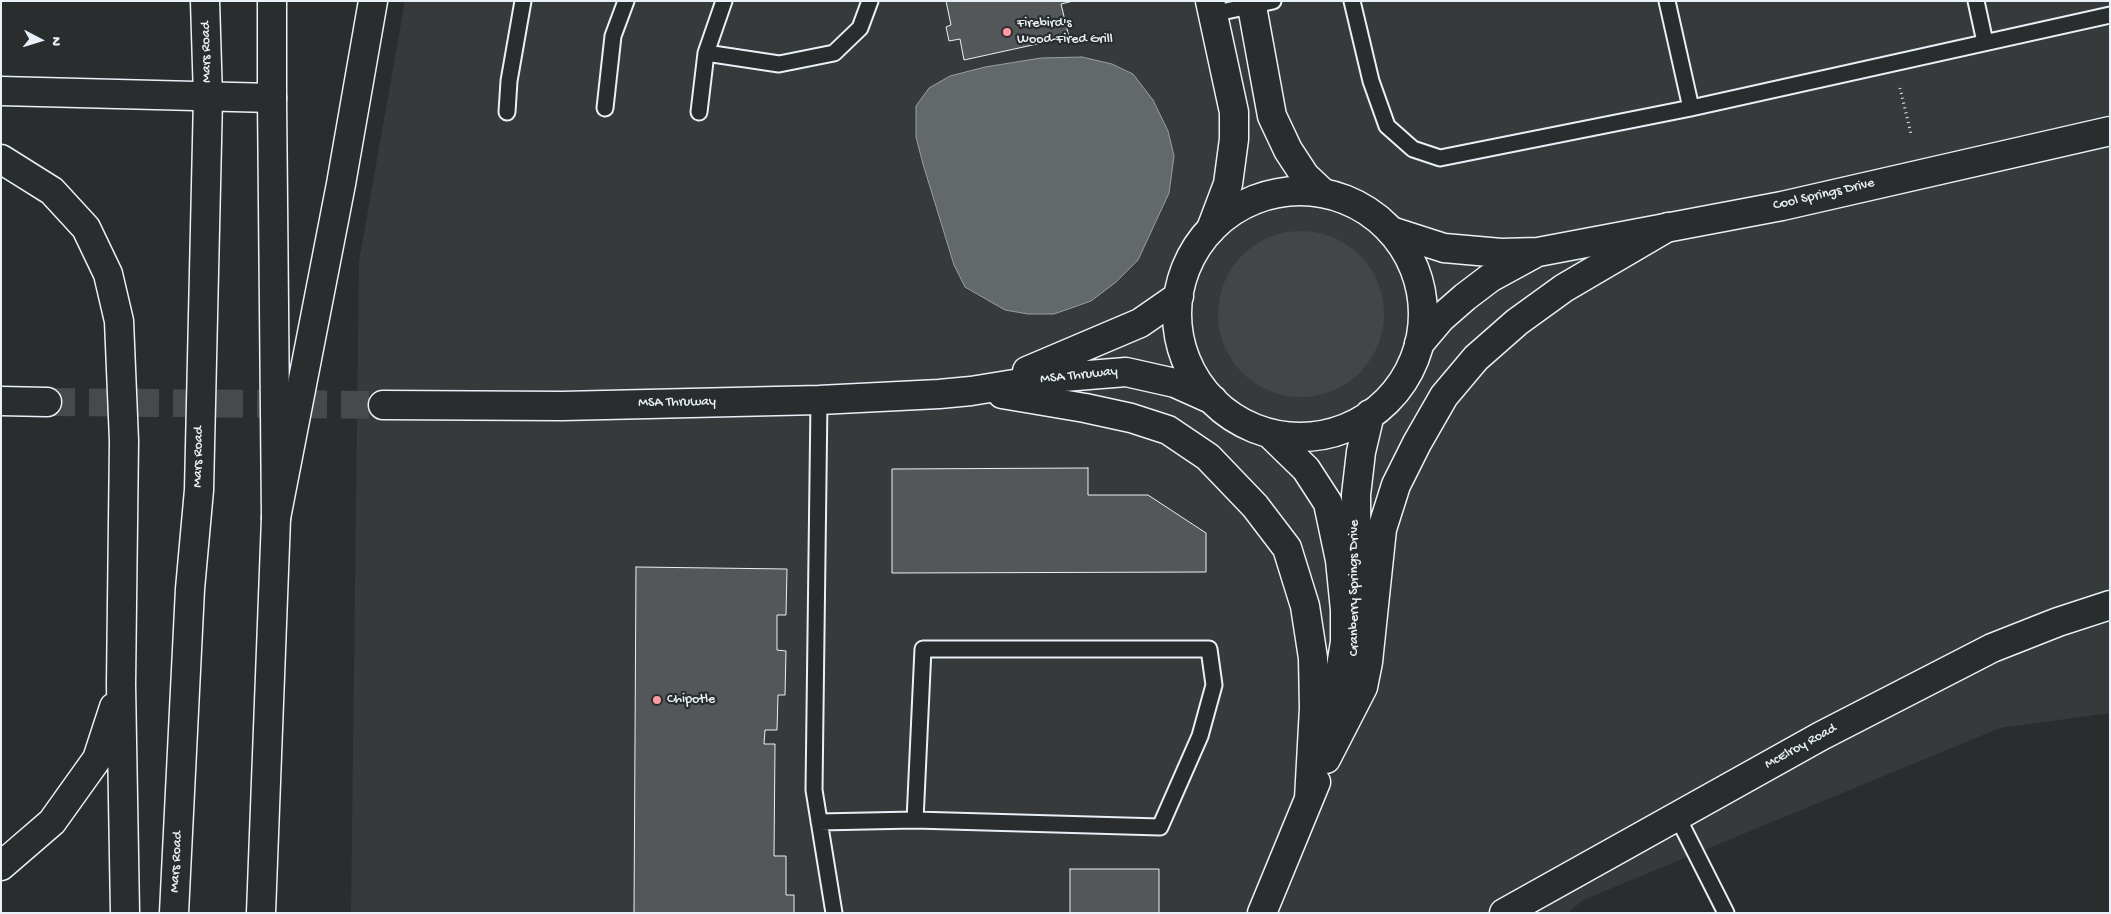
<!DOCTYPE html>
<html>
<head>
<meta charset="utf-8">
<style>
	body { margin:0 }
	#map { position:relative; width:2111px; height:914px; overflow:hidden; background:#2a2d2e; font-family:"Gochi Hand",sans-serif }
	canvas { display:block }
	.frame { position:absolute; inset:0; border:2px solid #e8f1f8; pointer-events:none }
	.north { position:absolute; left:15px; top:15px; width:50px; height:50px; -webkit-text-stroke:4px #2a2d2e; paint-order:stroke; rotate:95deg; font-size:14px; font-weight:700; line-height:20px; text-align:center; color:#e8f1f8 }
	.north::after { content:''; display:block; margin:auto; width:18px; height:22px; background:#e8f1f8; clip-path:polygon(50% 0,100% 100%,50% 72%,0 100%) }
</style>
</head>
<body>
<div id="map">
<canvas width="2111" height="914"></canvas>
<div class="frame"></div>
<div class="north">N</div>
</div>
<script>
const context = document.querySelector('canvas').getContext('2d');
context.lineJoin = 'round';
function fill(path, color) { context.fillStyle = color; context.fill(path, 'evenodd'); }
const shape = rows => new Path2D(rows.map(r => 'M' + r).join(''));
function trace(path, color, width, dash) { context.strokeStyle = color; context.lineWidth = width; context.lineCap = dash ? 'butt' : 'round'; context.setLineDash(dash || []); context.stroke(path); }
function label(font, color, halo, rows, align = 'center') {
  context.font = font + ' "Gochi Hand",sans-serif'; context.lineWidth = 4.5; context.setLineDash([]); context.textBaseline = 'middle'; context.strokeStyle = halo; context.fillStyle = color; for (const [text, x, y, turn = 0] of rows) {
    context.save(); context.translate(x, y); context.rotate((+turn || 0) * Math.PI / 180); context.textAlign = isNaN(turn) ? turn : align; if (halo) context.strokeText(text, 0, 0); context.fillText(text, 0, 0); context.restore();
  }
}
fill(shape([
	[405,1,2110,1,2110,713,2000,728,1583,900,1568,913,351,913,359,261]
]), '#363a3b');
fill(shape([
	'1218 314a83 83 0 1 1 166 0a83 83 0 1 1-166 0Z'
]), '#424648');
const water = shape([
	[1082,57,1112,64,1133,74,1153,100,1168,131,1174,156,1169,193,1138,260,1116,282,1091,301,1054,314,1028,314,1005,310,965,287,954,265,923,164,916,137,916,106,929,88,950,76,985,67,1041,58,1082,57]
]);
fill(water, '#63686b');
trace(water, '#989fa3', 1);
const building = shape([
	[946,1,1073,1,1061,4,1069,37,964,60,960,39,949,41,946,27,951,25,946,1],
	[1088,468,1088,495,1148,495,1206,533,1206,572,892,573,892,469,1088,468],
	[636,567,787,569,786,615,777,615,777,650,786,651,785,695,778,695,777,730,765,730,764,744,775,744,774,856,786,856,786,895,794,895,794,913,634,913,636,567],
	[1070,869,1159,869,1159,913,1070,913,1070,869]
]);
fill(building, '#535759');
trace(building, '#e8f1f8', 1);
trace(shape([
	[47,402,383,405]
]), '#464a4c', 28, [28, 14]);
const lane = shape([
	[1352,1,1371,81,1387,126,1413,149,1440,158,1691,108,2110,15],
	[1667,1,1691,108],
	[1976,1,1985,42],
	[1212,14,1273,1],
	[706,53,779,64,834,53,860,28,870,1],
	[605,108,613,36,626,1],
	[507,112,509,81,523,1],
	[699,112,706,53,724,1],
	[819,400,814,790,834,913],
	[1677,816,1726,913],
	[819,822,915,820,1160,827,1200,736,1214,685,1209,649,923,649,915,820]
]);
const street = shape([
	[1210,1,1234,112,1234,139,1228,184,1211,229],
	[1251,1,1272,116,1288,150,1305,176,1322,192],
	[1391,231,1444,248,1501,253,1538,252,1782,206,2110,131],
	[1419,344,1441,318,1465,297,1490,278,1534,254],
	[1504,913,1821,736,1992,648,2058,622,2110,605]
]);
const secondary = shape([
	'1177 314a123 123 0 1 1 246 0a123 123 0 1 1-246 0Z',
	[1027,371,1140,323,1179,296],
	[1002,394,1085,408,1131,418,1168,430,1208,457,1255,506,1287,548,1305,606,1313,658,1314,708,1309,799],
	[1,401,47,402],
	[383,405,562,406,819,400,939,394,971,391,1051,378,1126,372,1175,383,1213,400],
	[1269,433,1306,469,1328,503,1340,560,1345,610,1345,642,1330,733],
	[1357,614,1356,495,1361,452,1370,414],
	[1326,759,1363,687,1368,662,1382,529,1396,485,1417,443,1444,396,1476,358,1517,322,1564,288,1668,227],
	[1262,913,1316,782]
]);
const primary = shape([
	[174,913,190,589,199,490,208,98,205,1],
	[261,913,276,518,272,98]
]);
const highway = shape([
	[1,91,272,98,272,1],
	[1,159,52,191,86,228,108,274,119,321,124,441,121,684,125,913],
	[276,518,341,184,373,1],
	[1,866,52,822,97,759,114,707]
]);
trace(lane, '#e8f1f8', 19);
trace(street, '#e8f1f8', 31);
trace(secondary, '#e8f1f8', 31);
trace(primary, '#e8f1f8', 31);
trace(highway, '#e8f1f8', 31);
trace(shape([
	[1900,88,1911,134]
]), '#e8f1f8', 3, [1, 4]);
trace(lane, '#2a2d2e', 15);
trace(street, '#2a2d2e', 28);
trace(secondary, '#2a2d2e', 28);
trace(primary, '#2a2d2e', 28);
trace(highway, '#2a2d2e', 28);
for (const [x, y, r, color] of [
	[1007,32,5,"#ff9aa2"],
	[657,700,5,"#ff9aa2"]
]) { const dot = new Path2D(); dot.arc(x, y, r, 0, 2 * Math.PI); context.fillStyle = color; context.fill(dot); trace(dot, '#2a2d2e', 2); }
label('14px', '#e8f1f8', '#2a2d2e', [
	["Firebird's",1017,24],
	["Wood-Fired Grill",1017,40],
	["Chipotle",667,700]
], 'left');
label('14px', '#e8f1f8', '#2a2d2e', [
	["Mars Road",207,52,-91],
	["Cool Springs Drive",1824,195,-13],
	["MSA Thruway",1079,376,-6],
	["MSA Thruway",677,403,-1],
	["Mars Road",199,457,-89],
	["Cranberry Springs Drive",1355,588,-90],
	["McElroy Road",1801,747,-29],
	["Mars Road",177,862,-87]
]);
</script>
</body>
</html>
